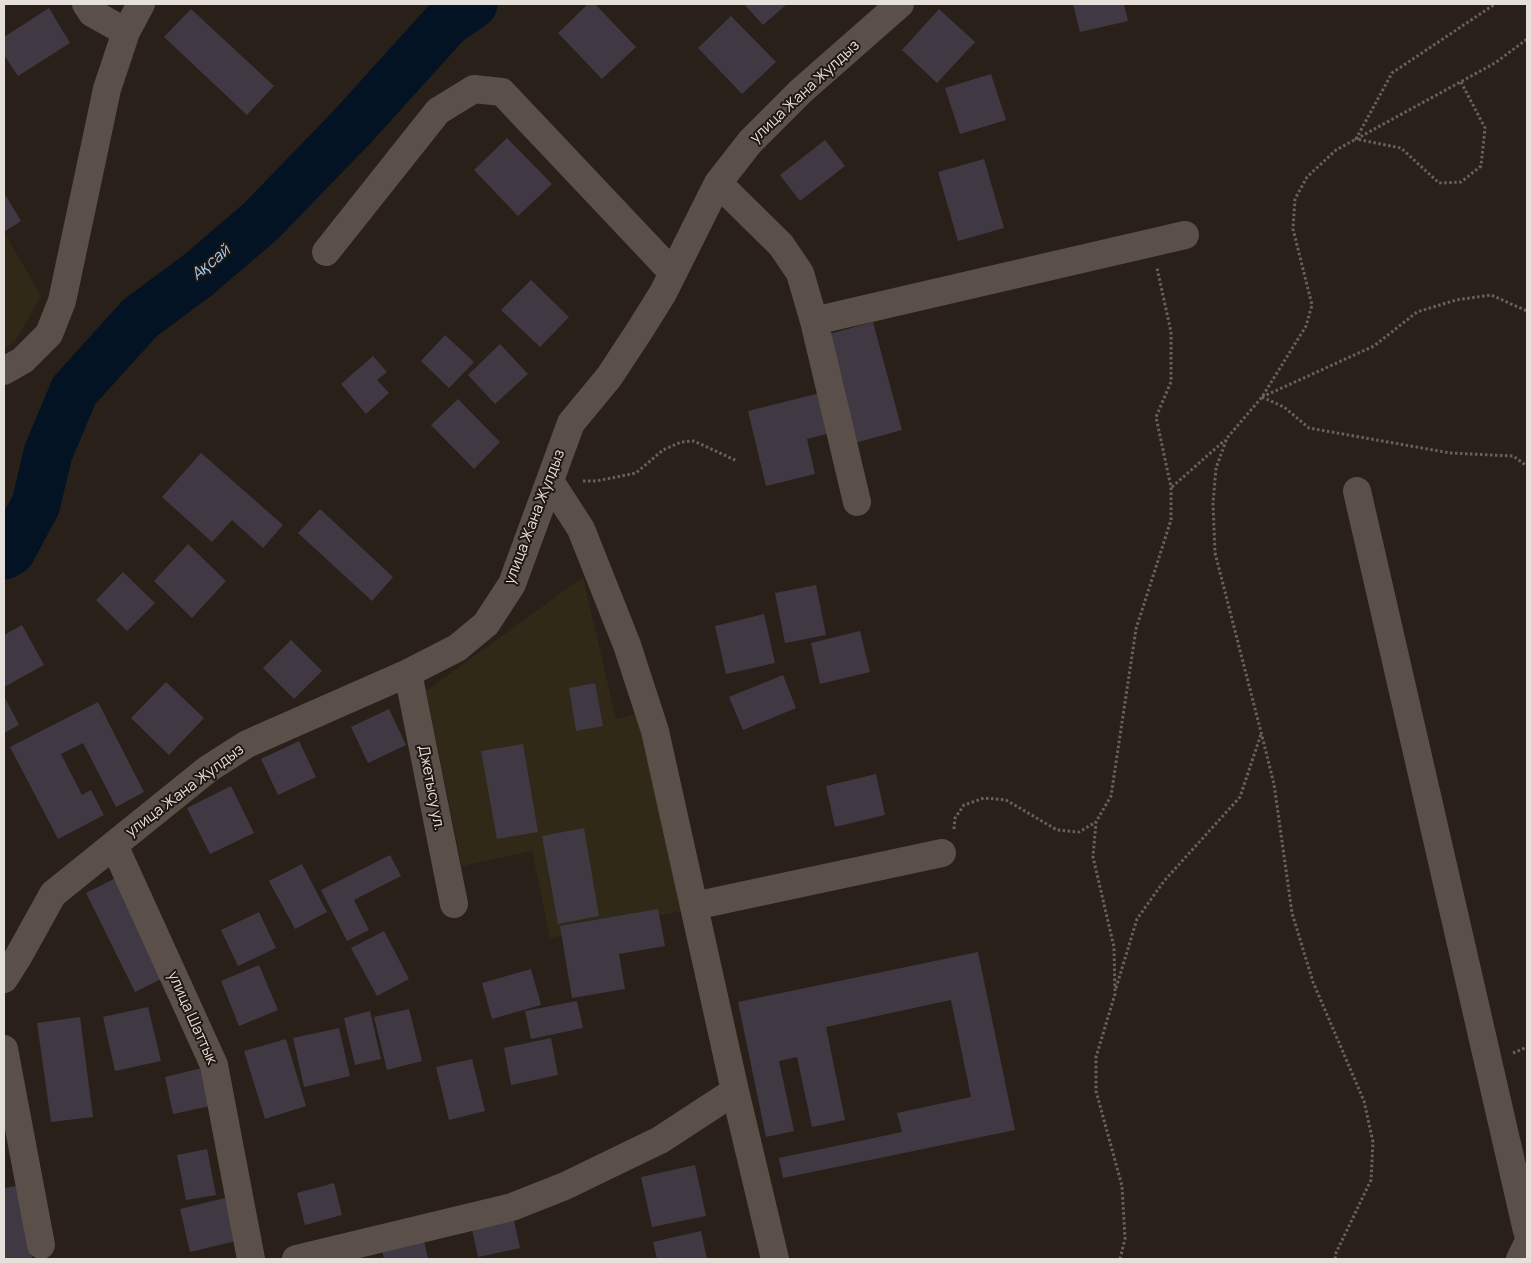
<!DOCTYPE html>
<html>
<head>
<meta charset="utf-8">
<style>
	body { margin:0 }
	#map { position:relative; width:1531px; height:1263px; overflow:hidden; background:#292019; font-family:Manrope,sans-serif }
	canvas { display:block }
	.frame { position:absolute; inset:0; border:5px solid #e6e0db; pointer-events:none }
</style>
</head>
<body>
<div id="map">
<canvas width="1531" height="1263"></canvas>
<div class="frame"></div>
</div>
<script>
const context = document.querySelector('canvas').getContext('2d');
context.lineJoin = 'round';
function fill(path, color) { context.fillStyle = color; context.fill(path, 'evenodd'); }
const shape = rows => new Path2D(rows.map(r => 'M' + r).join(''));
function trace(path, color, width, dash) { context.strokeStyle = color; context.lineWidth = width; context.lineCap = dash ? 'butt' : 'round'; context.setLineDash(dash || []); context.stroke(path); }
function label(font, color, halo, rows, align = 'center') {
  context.font = font + ' Manrope,sans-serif'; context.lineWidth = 4; context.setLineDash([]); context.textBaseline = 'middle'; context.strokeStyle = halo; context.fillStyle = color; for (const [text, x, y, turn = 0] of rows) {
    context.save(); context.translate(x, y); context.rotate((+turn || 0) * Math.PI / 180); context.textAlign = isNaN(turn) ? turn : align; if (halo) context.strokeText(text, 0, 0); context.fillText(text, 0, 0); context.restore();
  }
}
fill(shape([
	[4,232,41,296,15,342,4,348],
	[583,577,616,719,637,714,682,911,550,938,532,851,462,866,426,691]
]), '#302918');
trace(shape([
	[4,555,11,551,36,504,48,453,74,391,140,318,198,275,261,221,352,127,447,22,473,4]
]), '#031323', 49);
fill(shape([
	[588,4,595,4,636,47,602,79,558,33],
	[744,4,787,4,763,25],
	[1073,4,1124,4,1128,21,1080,32],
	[49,8,70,43,18,76,4,55,4,37],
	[191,9,274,86,247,115,164,37],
	[939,9,975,42,937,83,902,50],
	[731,16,776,62,742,94,698,48],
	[991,74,1006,120,960,134,945,88],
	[507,138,552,184,518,216,474,170],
	[825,140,845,166,800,201,780,175],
	[984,159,1004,228,958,241,938,172],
	[4,193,21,221,4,232],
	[531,280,569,317,540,347,501,310],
	[873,322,902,430,851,444,822,336],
	[445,335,474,362,449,388,421,361],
	[500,344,528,374,495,404,468,375],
	[373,356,387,372,377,380,389,393,366,414,341,384],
	[828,391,838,431,807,439,815,474,766,486,748,411],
	[458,399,500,442,474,469,431,425],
	[201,453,283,525,263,548,232,520,212,542,162,497],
	[320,509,393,577,372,601,298,533],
	[188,544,226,581,192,618,154,581],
	[123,572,155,603,127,631,96,600],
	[816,585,826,635,785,643,775,593],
	[764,614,775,663,726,674,715,626],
	[22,625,44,665,4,687,4,635],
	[860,631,870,672,820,684,811,643],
	[291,640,322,671,294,699,263,668],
	[783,675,796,708,743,730,729,697],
	[166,682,204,718,169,755,131,718],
	[595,683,603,726,576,731,569,688],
	[4,696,19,725,4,733],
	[98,702,144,792,116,807,83,743,61,754,82,795,91,790,104,815,58,839,10,747],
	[389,709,406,745,368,763,351,727],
	[299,741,316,777,278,795,261,759],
	[523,744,538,832,497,839,481,751],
	[876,774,885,815,835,827,826,786],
	[231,786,254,833,210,854,187,808],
	[584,828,599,916,558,924,542,836],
	[390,855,401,876,354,900,369,930,347,941,321,890],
	[302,864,327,912,295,929,269,881],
	[118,877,167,976,135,992,86,893],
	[658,909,665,946,619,954,625,989,572,998,560,926],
	[259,912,276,948,238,966,221,930],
	[384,931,409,979,377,996,351,948],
	[978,952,1015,1130,783,1178,779,1158,902,1132,897,1113,971,1097,951,1000,826,1027,845,1120,812,1127,797,1057,779,1061,794,1131,766,1137,738,1002],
	[259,965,278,1010,239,1026,221,981],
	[531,969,541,1005,492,1019,482,983],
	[577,1001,583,1028,531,1039,525,1011],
	[148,1007,161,1061,115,1071,103,1017],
	[409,1009,422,1061,387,1070,374,1017],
	[370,1011,381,1059,355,1065,344,1018],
	[80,1017,93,1117,51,1122,37,1023],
	[339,1028,350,1076,304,1087,293,1038],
	[551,1038,558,1075,511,1085,504,1048],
	[286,1039,306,1106,265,1119,244,1051],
	[472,1059,485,1111,449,1120,436,1067],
	[202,1068,210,1106,173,1114,165,1077],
	[207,1149,216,1195,186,1200,177,1155],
	[695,1165,706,1216,652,1227,641,1177],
	[334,1183,342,1215,305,1225,297,1193],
	[23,1185,32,1259,4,1259,4,1188],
	[225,1198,236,1241,190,1252,180,1209],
	[511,1206,520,1248,478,1257,469,1215],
	[422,1231,428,1259,384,1259,380,1241],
	[701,1231,707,1259,657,1259,653,1242]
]), '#403943');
trace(shape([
	[1461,82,1485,128,1481,166,1461,182,1439,183,1401,148,1356,139,1392,73,1495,4],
	[1262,397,1374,346,1417,312,1456,300,1491,295,1527,311],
	[1262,397,1284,407,1309,428,1450,453,1513,456,1527,466],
	[583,481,596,481,636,473,663,450,681,442,694,441,737,461],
	[1172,487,1225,440],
	[954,829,955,818,964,805,984,798,1006,800,1057,830,1079,832,1096,822],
	[1116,988,1137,919,1164,881,1240,797,1261,734],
	[1513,1053,1527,1047],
	[1120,1259,1125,1239,1122,1186,1096,1091,1096,1057,1115,994,1114,947,1093,857,1096,822,1111,796,1136,629,1171,520,1171,487,1156,417,1171,382,1171,332,1157,268],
	[1335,1259,1336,1253,1371,1180,1373,1142,1364,1101,1313,982,1292,913,1274,784,1261,732,1215,553,1213,503,1216,468,1227,438,1262,397,1306,326,1312,305,1293,229,1295,199,1307,177,1336,150,1495,63,1527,39]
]), '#69615b', 3, [2.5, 2.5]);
trace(shape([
	[86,4,92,13,126,32],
	[718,183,781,245,800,273,814,321,857,502],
	[326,252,438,111,474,89,502,92,673,273],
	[814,321,1185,235],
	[4,371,23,360,49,334,62,301,107,89,126,32,141,4],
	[550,481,581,529,627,645,655,731,735,1091,775,1259],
	[1357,491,1527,1231],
	[408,673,454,904],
	[114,845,214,1065,251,1259],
	[694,906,942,853],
	[4,979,18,957,53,894,208,769,247,744,408,673,457,648,486,624,512,584,571,423,609,377,638,333,663,293,718,183,750,142,801,91,900,4],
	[4,1049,41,1245],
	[296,1259,512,1207,565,1186,660,1140,735,1091],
	[1520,1259,1527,1245]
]), '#5b5049', 28);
label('15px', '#e6e0db', '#1f1710', [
	["улица Жана Жулдыз",805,92,-43],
	["улица Жана Жулдыз",535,517,-69],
	["Джетысу ул.",431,788,79],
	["улица Жана Жулдыз",185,791,-37],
	["улица Шаттык",192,1018,66]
]);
label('italic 16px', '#a0cef9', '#1f1710', [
	["Ақсай",211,263,-40]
]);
</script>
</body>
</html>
